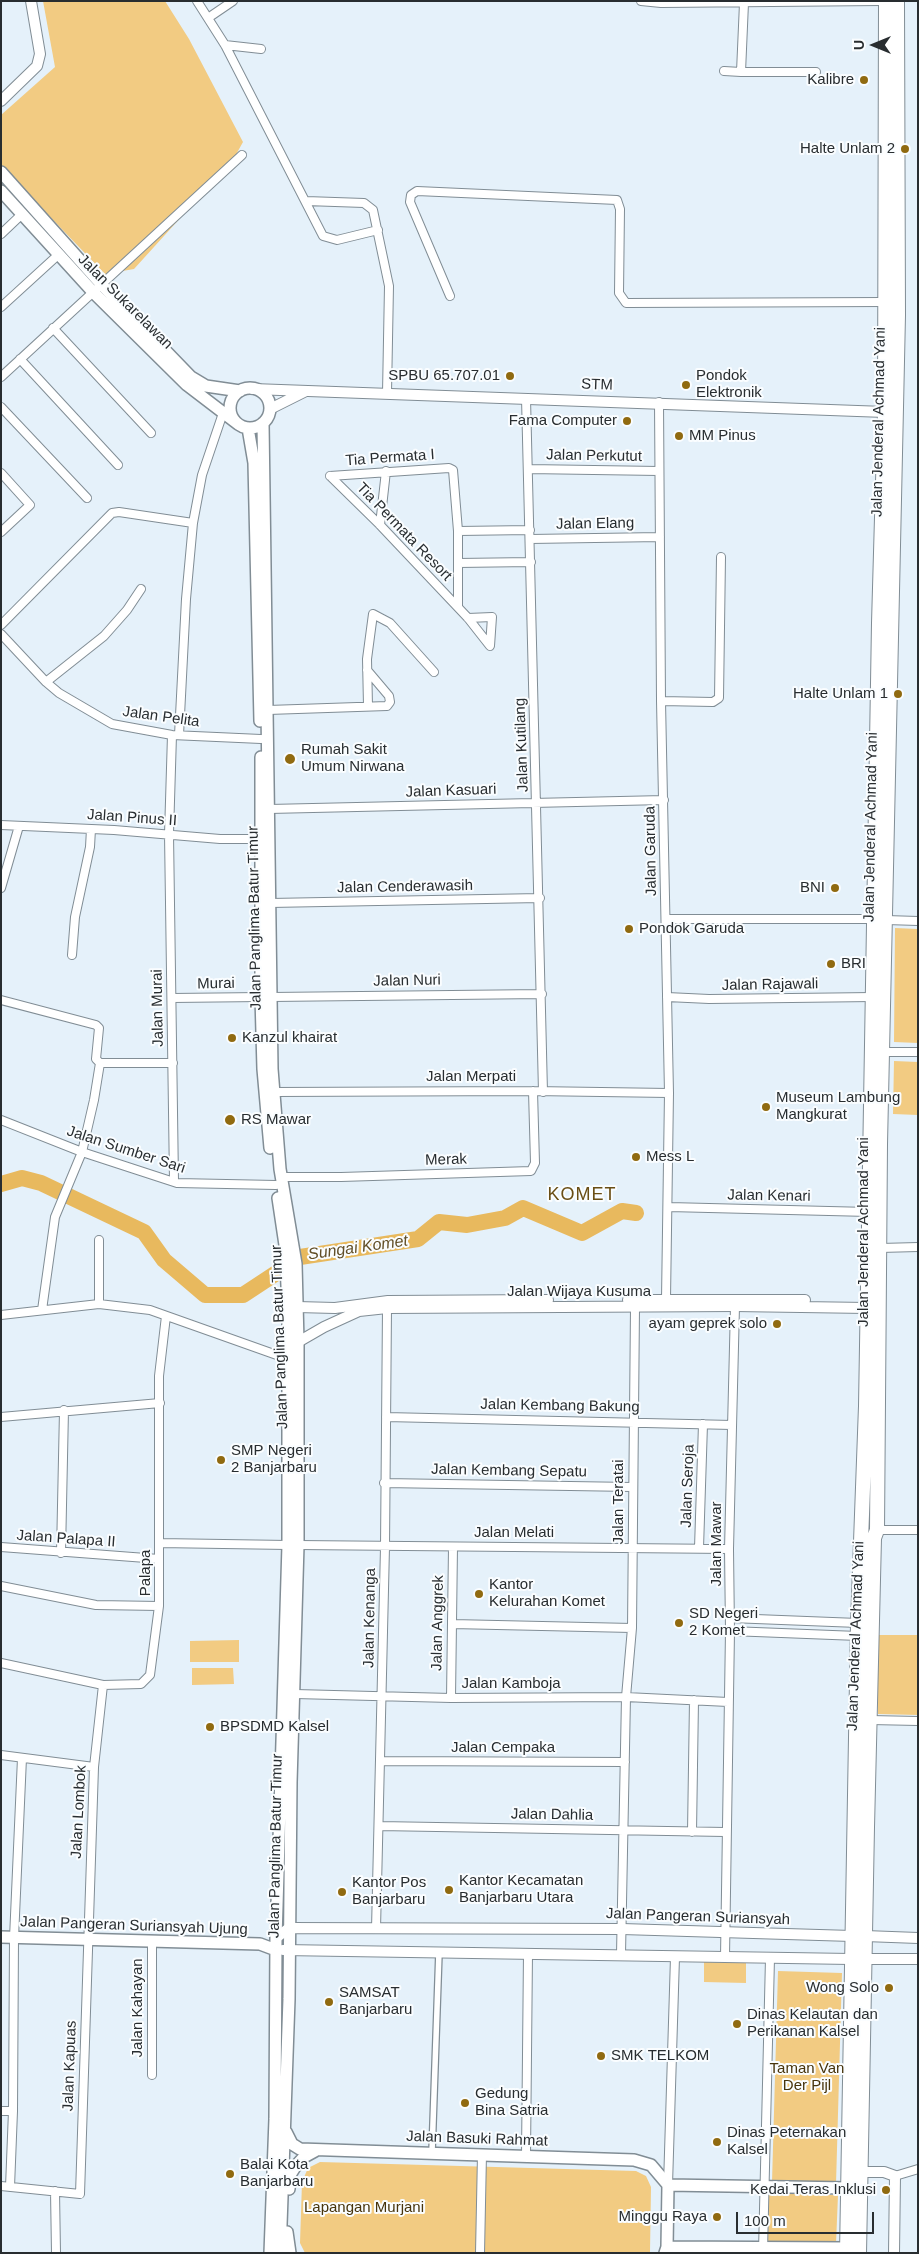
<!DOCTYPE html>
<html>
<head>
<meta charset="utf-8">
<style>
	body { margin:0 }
	#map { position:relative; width:919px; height:2254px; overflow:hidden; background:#e5f1fa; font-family:Helvetica,sans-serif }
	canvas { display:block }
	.frame { position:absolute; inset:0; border:2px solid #282d30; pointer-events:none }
	.north { position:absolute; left:849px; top:20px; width:50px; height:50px; -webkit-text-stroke:4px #fafdff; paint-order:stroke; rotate:270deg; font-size:14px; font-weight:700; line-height:20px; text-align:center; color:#282d30 }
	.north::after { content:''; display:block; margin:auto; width:18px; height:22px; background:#282d30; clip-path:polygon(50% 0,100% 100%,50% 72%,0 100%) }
	.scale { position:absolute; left:736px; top:2212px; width:138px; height:22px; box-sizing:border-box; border:2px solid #282d30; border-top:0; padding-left:6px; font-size:15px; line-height:18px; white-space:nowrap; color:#282d30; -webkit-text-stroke:4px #fafdff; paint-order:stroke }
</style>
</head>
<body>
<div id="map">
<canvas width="919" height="2254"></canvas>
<div class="frame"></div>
<div class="north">U</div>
<div class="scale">100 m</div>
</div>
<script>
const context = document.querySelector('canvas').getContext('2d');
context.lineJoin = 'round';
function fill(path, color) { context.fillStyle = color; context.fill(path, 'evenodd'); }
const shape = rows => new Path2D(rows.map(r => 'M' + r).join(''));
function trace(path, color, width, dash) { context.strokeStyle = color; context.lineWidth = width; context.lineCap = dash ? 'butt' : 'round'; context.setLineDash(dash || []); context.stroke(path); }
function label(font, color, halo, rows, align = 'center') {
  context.font = font + ' Helvetica,sans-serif'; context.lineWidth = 4; context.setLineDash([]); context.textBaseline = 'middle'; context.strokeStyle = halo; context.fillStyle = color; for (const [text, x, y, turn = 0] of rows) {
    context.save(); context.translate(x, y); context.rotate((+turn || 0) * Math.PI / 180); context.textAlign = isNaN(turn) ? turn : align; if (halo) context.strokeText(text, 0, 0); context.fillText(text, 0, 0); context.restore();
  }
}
fill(shape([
	[43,1,165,1,189,39,243,142,233,160,134,269,105,274,1,166,1,115,55,67],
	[895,928,918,929,918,1043,894,1042],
	[894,1061,918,1062,918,1115,893,1114],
	[878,1635,918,1635,918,1715,878,1714],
	[239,1640,239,1662,190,1662,190,1641],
	[192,1668,233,1668,234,1684,192,1685],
	[704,1962,746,1963,746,1983,704,1982],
	[778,1971,842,1973,836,2184,772,2182],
	[320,2162,636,2171,646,2176,651,2187,650,2252,305,2253,300,2243,302,2182,308,2168],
	[769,2193,838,2195,836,2244,768,2242]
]), '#f2cb82');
trace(shape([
	[1,1184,22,1178,41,1183,144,1232,164,1260,205,1295,243,1295,284,1268],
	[300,1257,418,1239,439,1222,467,1225,505,1218,523,1208,582,1233,622,1211,636,1213]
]), '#e8b95e', 16);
const pedestrian = shape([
	[432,2152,439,1952]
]);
const minor = shape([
	[197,1,225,45,323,236,337,240,378,230],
	[641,1,661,3,881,1],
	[744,3,741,72,816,72],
	[208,18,233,1],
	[225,45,261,49],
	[724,71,741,72],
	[306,201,364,203,373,210,389,286,387,393],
	[1,234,21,215],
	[450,296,410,202,411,195,417,191,617,200,620,209,619,293,626,303,885,302],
	[1,307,58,255],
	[53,328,151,433],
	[20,359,118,465],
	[1,377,242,155],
	[526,398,543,1092],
	[659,402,661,701,669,1093,666,1299],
	[1,407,87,498],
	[528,469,659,471],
	[1,473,30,505,1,532],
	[330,476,380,525,468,618,490,646,492,617,468,618],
	[330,476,449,468,453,470,458,531,458,607],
	[380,525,386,471],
	[458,531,530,530],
	[530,539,660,537],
	[458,563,531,562],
	[1,625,112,513,119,512,193,523],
	[1,634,46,682,59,693,112,724,172,735,261,739],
	[46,682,104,636,127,610,141,589],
	[661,701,713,702,719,698,721,557],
	[368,706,367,659,373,614,390,623,434,672],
	[268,710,387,706,390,702,389,696,367,670],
	[172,735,169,834,174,1181],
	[179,735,186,599,193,523,202,475,223,413],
	[269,809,664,800],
	[1,825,114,830,220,839,260,839],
	[1,888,19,826],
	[270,903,540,898],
	[666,919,875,919],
	[886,920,918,921],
	[72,955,75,917,90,847,91,829],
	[271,997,542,994],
	[667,997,709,999,873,997],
	[172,998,261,997],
	[1,1000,96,1025,99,1028,96,1059,100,1063,94,1100,82,1152,55,1217,42,1310],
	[883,1052,918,1052],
	[100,1063,173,1063],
	[273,1092,533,1091,669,1093],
	[1,1120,82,1152,177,1183,276,1185],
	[281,1177,341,1177,531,1171,535,1163,533,1091],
	[669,1207,869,1212],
	[99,1240,99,1304],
	[880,1248,918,1247],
	[1,1315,99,1304,150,1310,288,1359],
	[1,1417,160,1403],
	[386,1417,732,1425],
	[384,1483,632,1487],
	[877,1530,918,1530],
	[159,1543,288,1545],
	[298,1545,729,1549],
	[1,1547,159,1559],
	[699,1548,703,1424],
	[61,1553,64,1410],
	[1,1586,96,1605,159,1606],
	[730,1618,858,1623],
	[452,1624,632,1628],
	[730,1631,858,1636],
	[1,1663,103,1685,141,1684,150,1675,159,1606,159,1376,166,1316],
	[295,1694,451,1698,626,1697,728,1702],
	[451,1698,453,1547],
	[870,1720,918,1721],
	[1,1755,94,1767],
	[381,1761,625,1762],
	[379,1826,725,1832],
	[692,1832,694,1700],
	[376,1929,385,1547,387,1308],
	[152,1941,152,2075],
	[621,1954,626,1697,632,1628,635,1307],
	[725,1957,730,1631,729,1549,735,1306],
	[1,2111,13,2111],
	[526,2155,528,1953],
	[895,2176,918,2169],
	[668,2185,675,1957],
	[1,2186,80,2194,94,1767,103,1685],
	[10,2187,13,2111,14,1938,22,1758],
	[55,2191,56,2253],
	[763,2251,770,1958],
	[480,2253,482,2154]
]);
const tertiary = shape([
	[1,101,37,66,40,54,31,1],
	[253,389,885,412],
	[270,409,306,391],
	[628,1300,805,1300],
	[297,1307,335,1308,388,1301,548,1300],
	[298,1342,324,1327,359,1311,387,1308,735,1306,867,1308],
	[865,1936,918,1938],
	[276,1938,289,1928,622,1929,852,1936],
	[283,1950,851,1959],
	[865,1959,918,1959],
	[861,2172,884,2172,895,2176,894,2253]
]);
const secondary = shape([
	[1,172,102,285,191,377,206,386,240,391],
	[1,191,93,292,187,385,238,424],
	'230 408a20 20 0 1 1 40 0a20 20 0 1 1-40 0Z',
	[263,423,272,1069,280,1169,296,1264,298,1342,298,1545,291,1782,289,1999,280,2253],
	[248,428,254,463,260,721],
	[261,757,261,997,263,1069,270,1148],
	[1,1937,260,1944,276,1950],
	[286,2132,292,2144,300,2149,634,2160,651,2165,668,2185],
	[668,2185,848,2188],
	[289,2189,290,2175,295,2167,304,2157,315,2151],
	[287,2232,290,2253],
	[667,2247,847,2248],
	[270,2253,275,2119,276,1938,288,1545,288,1306,285,1245,278,1198],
	[665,2253,667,2247,668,2185]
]);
const trunk = shape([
	[847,2253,858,1623,866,1406,879,623,885,412,886,1],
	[859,2253,867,1827,874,1538,877,1530,880,1144,898,315,897,1]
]);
trace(pedestrian, '#818d95', 8);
trace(minor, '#818d95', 10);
trace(tertiary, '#818d95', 12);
trace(secondary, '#818d95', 14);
trace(trunk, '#818d95', 16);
trace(pedestrian, '#fff', 5.5);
trace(minor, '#fff', 8);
trace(tertiary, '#fff', 10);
trace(secondary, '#fff', 11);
trace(trunk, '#fff', 14);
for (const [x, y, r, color] of [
	[864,80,5,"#906a10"],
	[905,149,5,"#906a10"],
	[510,376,5,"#906a10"],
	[686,385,5,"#906a10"],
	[627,421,5,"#906a10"],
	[679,436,5,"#906a10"],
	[898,694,5,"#906a10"],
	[290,759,6,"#906a10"],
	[835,888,5,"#906a10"],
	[629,929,5,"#906a10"],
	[831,964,5,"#906a10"],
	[232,1038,5,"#906a10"],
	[766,1107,5,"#906a10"],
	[230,1120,6,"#906a10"],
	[636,1157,5,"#906a10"],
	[777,1324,5,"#906a10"],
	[221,1460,5,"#906a10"],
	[479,1594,5,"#906a10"],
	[679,1623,5,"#906a10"],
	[210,1727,5,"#906a10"],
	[449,1890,5,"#906a10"],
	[342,1892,5,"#906a10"],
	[889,1988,5,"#906a10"],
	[329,2002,5,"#906a10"],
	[737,2024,5,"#906a10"],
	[601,2056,5,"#906a10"],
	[465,2103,5,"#906a10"],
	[717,2142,5,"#906a10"],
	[230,2174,5,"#906a10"],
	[886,2190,5,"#906a10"],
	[717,2217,5,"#906a10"]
]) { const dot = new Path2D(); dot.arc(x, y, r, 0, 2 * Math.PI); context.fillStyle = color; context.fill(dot); trace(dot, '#fafdff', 2); }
label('15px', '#282d30', '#fafdff', [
	["Kalibre",854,80,"right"],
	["Halte Unlam 2",895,149,"right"],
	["SPBU 65.707.01",500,376,"right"],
	["Pondok",696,376],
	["Elektronik",696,393],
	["Fama Computer",617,421,"right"],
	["MM Pinus",689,436],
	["Halte Unlam 1",888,694,"right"],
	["Rumah Sakit",301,750],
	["Umum Nirwana",301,767],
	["BNI",825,888,"right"],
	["Pondok Garuda",639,929],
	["BRI",841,964],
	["Kanzul khairat",242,1038],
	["Museum Lambung",776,1098],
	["Mangkurat",776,1115],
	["RS Mawar",241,1120],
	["Mess L",646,1157],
	["ayam geprek solo",767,1324,"right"],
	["SMP Negeri",231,1451],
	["2 Banjarbaru",231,1468],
	["Kantor",489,1585],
	["Kelurahan Komet",489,1602],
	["SD Negeri",689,1614],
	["2 Komet",689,1631],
	["BPSDMD Kalsel",220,1727],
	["Kantor Kecamatan",459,1881],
	["Banjarbaru Utara",459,1898],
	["Kantor Pos",352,1883],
	["Banjarbaru",352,1900],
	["Wong Solo",879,1988,"right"],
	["SAMSAT",339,1993],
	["Banjarbaru",339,2010],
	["Dinas Kelautan dan",747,2015],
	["Perikanan Kalsel",747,2032],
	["SMK TELKOM",611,2056],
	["Gedung",475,2094],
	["Bina Satria",475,2111],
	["Dinas Peternakan",727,2133],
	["Kalsel",727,2150],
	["Balai Kota",240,2165],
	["Banjarbaru",240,2182],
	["Kedai Teras Inklusi",876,2190,"right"],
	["Minggu Raya",707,2217,"right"]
], 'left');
label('15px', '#282d30', '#fafdff', [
	["Jalan Sukarelawan",125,302,45],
	["STM",597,385,2],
	["Jalan Jenderal Achmad Yani",879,422,-89],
	["Jalan Perkutut",594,456,1],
	["Tia Permata I",390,458,-4],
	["Jalan Elang",595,524,-1],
	["Tia Permata Resort",404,532,46],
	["Jalan Pelita",161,717,8],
	["Jalan Kutilang",522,745,-92],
	["Jalan Kasuari",451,791,-2],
	["Jalan Pinus II",132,818,4],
	["Jalan Jenderal Achmad Yani",871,827,-89],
	["Jalan Garuda",651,851,-91],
	["Jalan Cenderawasih",405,887,-1],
	["Jalan Panglima Batur Timur",255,918,-91],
	["Jalan Nuri",407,981,-1],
	["Murai",216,984,-1],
	["Jalan Rajawali",770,985,-1],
	["Jalan Murai",158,1008,-91],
	["Jalan Merpati",471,1077],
	["Jalan Sumber Sari",126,1150,18],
	["Merak",446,1160,-2],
	["Jalan Kenari",769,1196,1],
	["Jalan Jenderal Achmad Yani",864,1232,-90],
	["Jalan Wijaya Kusuma",579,1292],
	["Jalan Panglima Batur Timur",280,1337,-92],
	["Jalan Kembang Bakung",560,1406,1],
	["Jalan Kembang Sepatu",509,1471,1],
	["Jalan Seroja",688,1486,-88],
	["Jalan Teratai",619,1502,-90],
	["Jalan Melati",514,1533],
	["Jalan Palapa II",66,1539,4],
	["Jalan Mawar",717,1544,-90],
	["Palapa",146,1573,-90],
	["Jalan Kenanga",370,1618,-89],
	["Jalan Anggrek",438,1623,-89],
	["Jalan Jenderal Achmad Yani",856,1636,-88],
	["Jalan Kamboja",511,1684],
	["Jalan Cempaka",503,1748],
	["Jalan Lombok",79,1812,-87],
	["Jalan Dahlia",552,1815,1],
	["Jalan Panglima Batur Timur",276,1846,-89],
	["Jalan Pangeran Suriansyah",698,1917,2],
	["Jalan Pangeran Suriansyah Ujung",134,1926,2],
	["Jalan Kahayan",138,2008,-90],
	["Jalan Kapuas",70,2066,-88],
	["Jalan Basuki Rahmat",477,2139,2]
]);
label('15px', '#47340c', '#fafdff', [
	["Taman Van",807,2069],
	["Der Pijl",807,2086],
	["Lapangan Murjani",364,2208]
]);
label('italic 16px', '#614e27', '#fafdff', [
	["Sungai Komet",358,1248,-8]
]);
context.letterSpacing = '1px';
label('18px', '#694e15', '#fafdff', [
	["KOMET",582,1195]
]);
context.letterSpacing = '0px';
</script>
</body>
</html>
